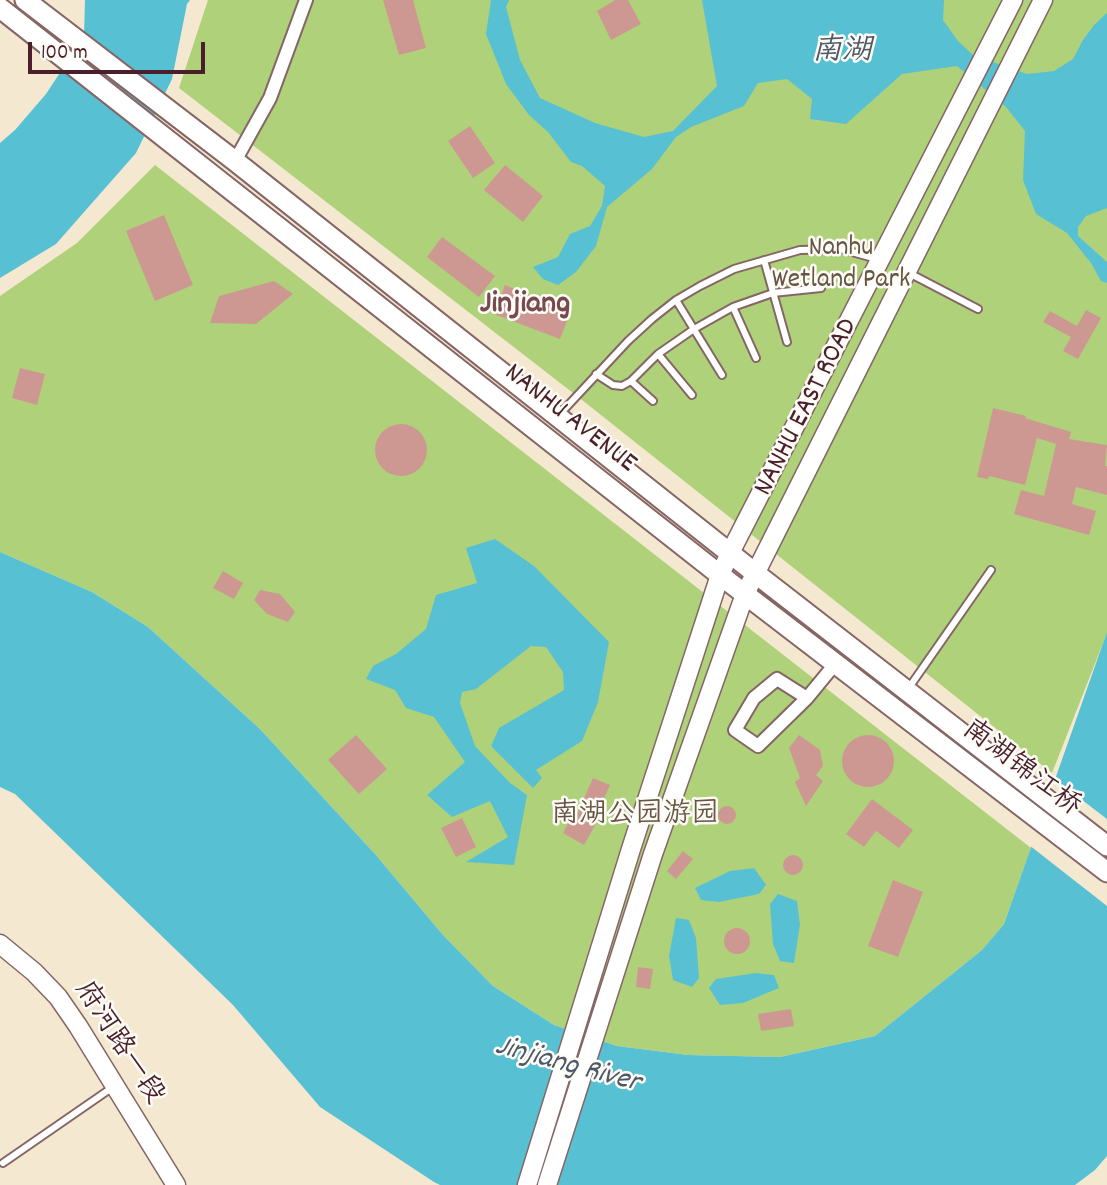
<!DOCTYPE html>
<html>
<head>
<meta charset="utf-8">
<style>
	body { margin:0 }
	#map { position:relative; width:1107px; height:1185px; overflow:hidden; background:#f4e8d0; font-family:Dekko,sans-serif }
	canvas { display:block }
	.scale { position:absolute; left:28px; top:42px; width:177px; height:32px; box-sizing:border-box; border:4px solid #4a1f2b; border-top:0; padding-left:9px; font-size:21px; line-height:24px; white-space:nowrap; color:#4a1f2b; -webkit-text-stroke:5px #fdfcf7; paint-order:stroke }
</style>
</head>
<body>
<div id="map">
<canvas width="1107" height="1185"></canvas>
<div class="scale">100 m</div>
</div>
<script>
const context = document.querySelector('canvas').getContext('2d');
context.lineJoin = 'round';
function fill(path, color) { context.fillStyle = color; context.fill(path, 'evenodd'); }
const shape = rows => new Path2D(rows.map(r => 'M' + r).join(''));
function trace(path, color, width, dash) { context.strokeStyle = color; context.lineWidth = width; context.lineCap = dash ? 'butt' : 'round'; context.setLineDash(dash || []); context.stroke(path); }
function label(font, color, halo, rows, align = 'center') {
  context.font = font + ' Dekko,"LXGW WenKai TC",sans-serif'; context.lineWidth = 5; context.setLineDash([]); context.textBaseline = 'middle'; context.strokeStyle = halo; context.fillStyle = color; for (const [text, x, y, turn = 0] of rows) {
    context.save(); context.translate(x, y); context.rotate((+turn || 0) * Math.PI / 180); context.textAlign = isNaN(turn) ? turn : align; if (halo) context.strokeText(text, 0, 0); context.fillText(text, 0, 0); context.restore();
  }
}
fill(shape([
	[208,0,1107,0,1107,633,1052,773,577,396,179,88],
	[155,165,1031,848,1004,924,982,950,875,1036,780,1057,688,1055,617,1046,554,1025,493,986,443,935,375,854,260,729,148,627,92,592,0,552,0,296,77,243]
]), '#afd17a');
fill(shape([
	[85,0,190,0,187,4,172,79,136,153,56,244,0,278,0,143,15,130,46,94,84,36],
	[491,0,509,0,506,7,520,60,540,98,595,123,644,137,673,131,717,86,702,0,944,0,943,20,958,41,973,55,1027,74,1054,71,1073,59,1083,40,1094,25,1107,13,1107,208,1086,216,1078,227,1078,236,1107,262,1107,283,1101,281,1091,263,1067,233,1036,214,1023,180,1025,131,1006,107,957,66,902,74,846,124,810,119,812,99,787,79,758,83,744,106,691,127,676,137,652,169,607,207,596,246,576,272,558,285,543,279,533,267,558,257,570,234,590,226,602,206,605,186,582,166,571,162,548,132,529,115,506,84,486,34],
	[495,539,534,566,609,642,598,702,582,741,536,770,542,778,533,788,491,746,499,728,564,690,563,672,546,647,531,646,476,689,462,692,460,703,475,746,510,783,527,795,514,865,466,862,508,837,490,801,452,817,427,795,465,762,434,717,406,708,395,690,366,679,373,666,396,654,426,629,436,595,477,583,466,548],
	[0,552,92,592,148,627,260,729,375,854,443,935,493,986,554,1025,617,1046,688,1055,780,1057,875,1036,982,950,1004,924,1107,632,1107,1156,1095,1170,1075,1185,440,1185,434,1182,320,1107,233,1005,15,794,0,787],
	[754,868,766,885,759,894,719,902,701,900,695,888,730,871],
	[778,894,797,901,800,925,794,963,780,961,773,944,770,904],
	[676,918,689,920,696,938,699,978,692,987,673,980,669,956],
	[756,973,774,975,779,988,743,1003,720,1005,709,988,716,979]
]), '#57c1d3');
fill(shape([
	[1052,777,1107,819,1107,906,1029,845]
]), '#f4e8d0');
fill(shape([
	[383,0,413,0,426,48,399,55],
	[615,0,628,0,641,24,611,40,597,11],
	[470,126,495,163,473,178,448,141],
	[505,165,543,196,523,222,484,190],
	[164,215,193,285,155,301,126,231],
	[442,237,495,276,479,297,427,257],
	[274,281,293,294,256,324,210,323,219,296],
	[505,285,571,311,560,339,494,314],
	[1086,310,1101,318,1078,359,1063,351,1071,337,1043,322,1050,311,1077,326],
	[20,368,45,374,37,405,12,398],
	[993,408,1026,416,1025,418,1071,432,1069,439,1107,445,1105,466,1107,466,1107,495,1076,487,1072,504,1096,511,1089,535,1014,514,1021,490,1044,496,1056,444,1037,438,1025,485,989,476,988,479,977,477],
	'375 450a26 26 0 1 1 52 0a26 26 0 1 1-52 0Z',
	[223,571,243,583,234,599,213,588],
	[260,590,280,594,295,612,288,622,267,614,254,600],
	[356,735,387,769,359,794,328,760],
	[799,735,820,750,823,766,816,775,823,781,806,806,795,782,800,778,789,748],
	'842 761a26 26 0 1 1 52 0a26 26 0 1 1-52 0Z',
	[593,778,610,785,594,821,597,822,584,845,563,833,575,810,578,812],
	[872,799,913,830,899,848,876,831,864,847,846,834],
	'718 815a9 9 0 1 1 18 0a9 9 0 1 1-18 0Z',
	[462,818,476,847,456,857,441,828],
	[683,851,693,859,676,879,667,871],
	'783 865a10 10 0 1 1 20 0a10 10 0 1 1-20 0Z',
	[893,880,923,892,898,957,868,946],
	'724 941a13 13 0 1 1 26 0a13 13 0 1 1-26 0Z',
	[638,967,653,969,650,989,636,987],
	[791,1009,794,1026,761,1031,758,1014]
]), '#ce9892');
const service = shape([
	[764,260,787,342],
	[909,273,978,309],
	[676,300,722,375],
	[733,307,756,358],
	[658,354,692,395],
	[596,374,613,385,622,386,631,381,658,354,694,329,733,307,773,293,821,288],
	[631,381,653,401],
	[559,415,628,341,652,319,676,300,700,286,734,269,800,250,841,249,877,259],
	[908,689,991,570],
	[3,1163,113,1087]
]);
const minor = shape([
	[235,161,270,98,306,0],
	[807,698,777,679,754,698,735,730,758,746,807,698,835,664]
]);
const secondary = shape([
	[0,944,34,972,58,997,78,1026,176,1185],
	[527,1185,631,849,720,575,730,553,1013,0],
	[547,1185,653,854,745,594,1043,0]
]);
const primary = shape([
	[25,0,235,161,755,573,1107,846],
	[0,8,720,575,1107,872]
]);
trace(service, '#866565', 10);
trace(minor, '#866565', 16);
trace(secondary, '#866565', 21);
trace(primary, '#866565', 23);
trace(service, '#fff', 6);
trace(minor, '#fff', 12);
trace(secondary, '#fff', 18);
trace(primary, '#fff', 19);
label('28px', '#685443', '#fdfcf7', [
	["Nanhu",841,250],
	["Wetland Park",841,282],
	["南湖公园游园",635,817]
]);
label('28px', '#4a1f2b', '#fdfcf7', [
	["NANHU EAST ROAD",808,408,-63],
	["NANHU AVENUE",569,420,38],
	["南湖锦江桥",1020,770,37],
	["府河路一段",117,1044,57]
]);
label('italic 30px', '#4f5866', '#fdfcf7', [
	["南湖",842,54],
	["Jinjiang River",567,1067,15]
]);
label('bold 32px', '#78494f', '#fdfcf7', [
	["Jinjiang",525,307]
]);
</script>
</body>
</html>
